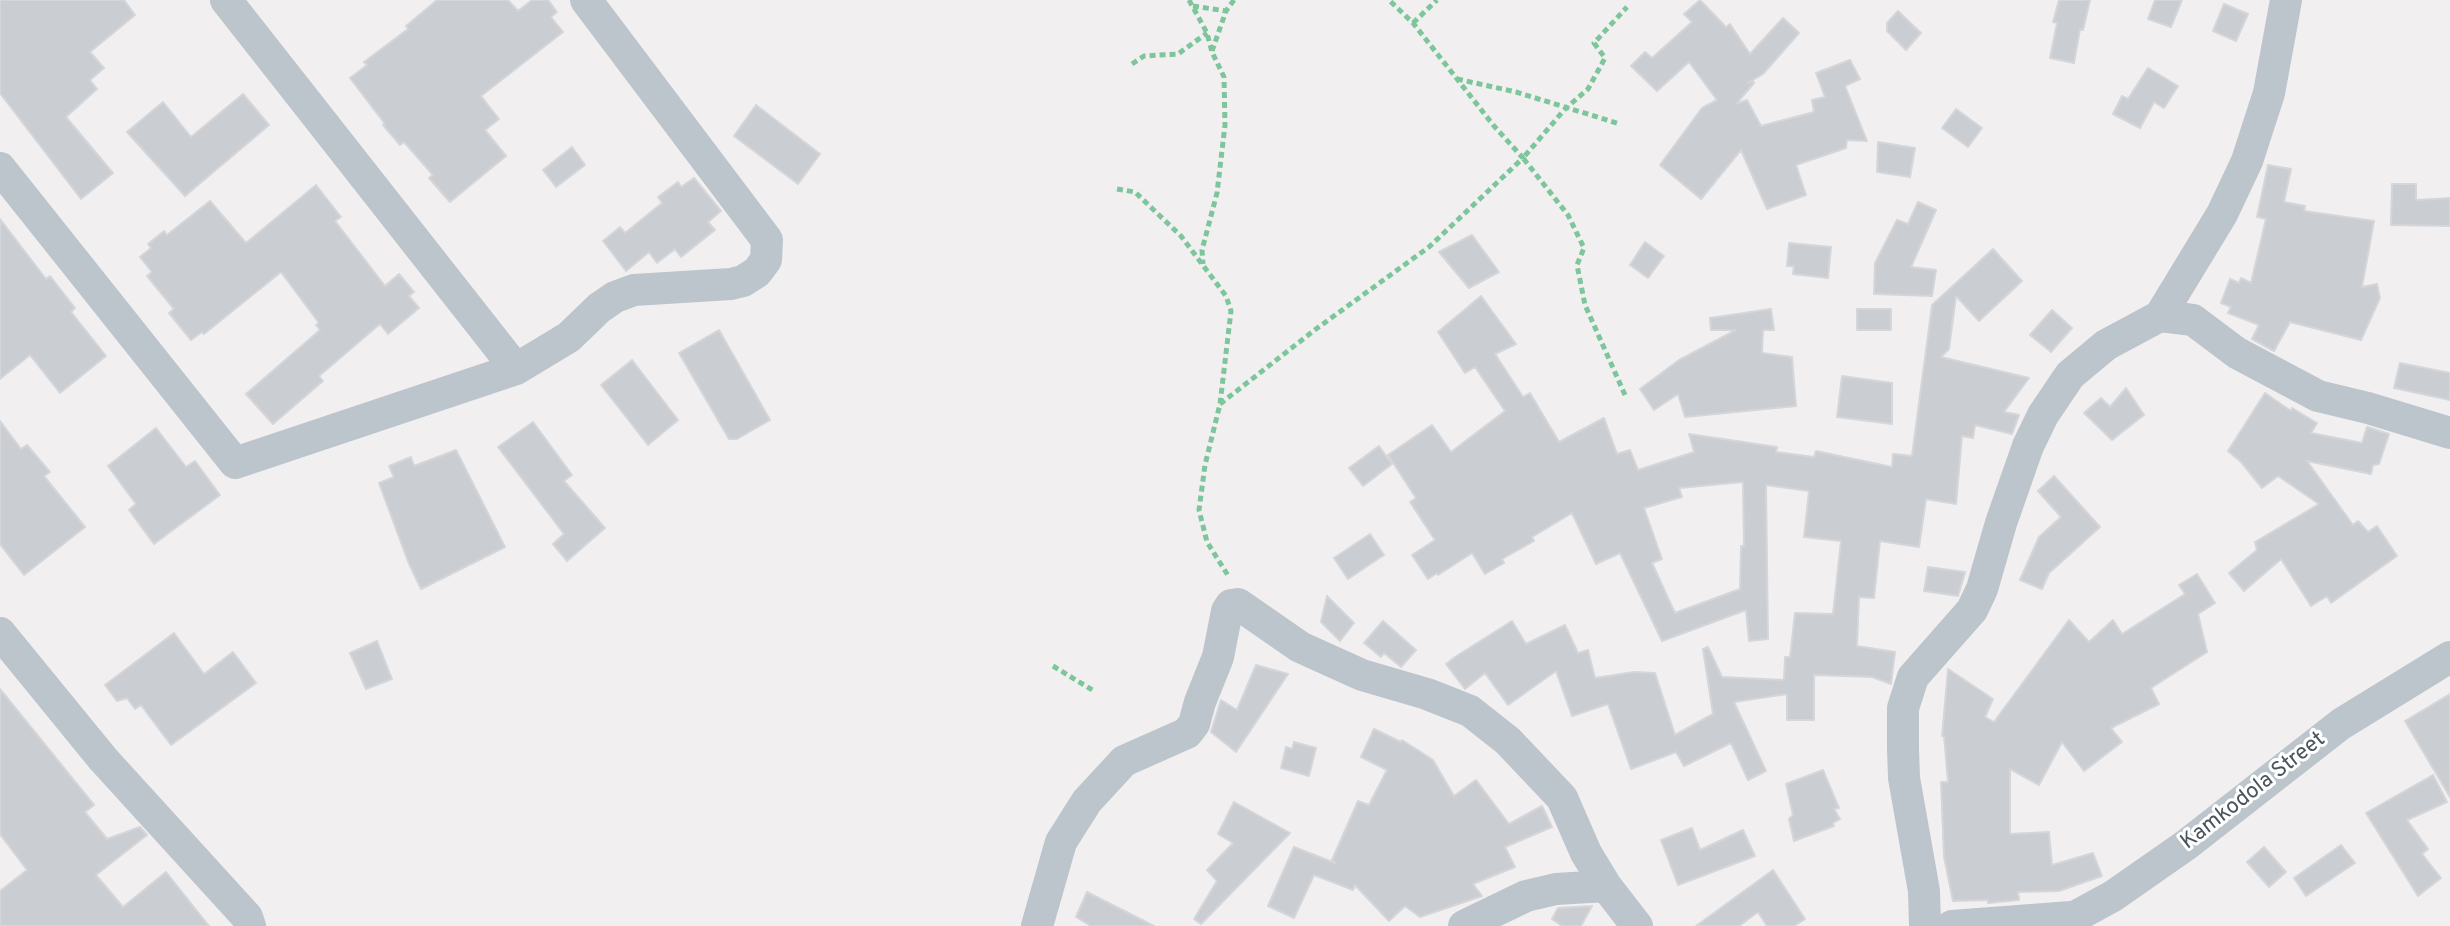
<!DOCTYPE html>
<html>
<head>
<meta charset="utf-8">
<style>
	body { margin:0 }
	canvas { display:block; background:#f2eff0 }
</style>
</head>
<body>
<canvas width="2450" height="926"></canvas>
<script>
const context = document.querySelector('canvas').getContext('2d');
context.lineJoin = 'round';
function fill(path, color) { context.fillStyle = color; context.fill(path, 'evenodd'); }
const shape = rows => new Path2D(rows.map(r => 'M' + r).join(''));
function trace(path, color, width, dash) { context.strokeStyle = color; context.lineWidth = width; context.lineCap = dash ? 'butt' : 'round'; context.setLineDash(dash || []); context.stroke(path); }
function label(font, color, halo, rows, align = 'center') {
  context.font = font + ' Overpass,sans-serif'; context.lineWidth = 6; context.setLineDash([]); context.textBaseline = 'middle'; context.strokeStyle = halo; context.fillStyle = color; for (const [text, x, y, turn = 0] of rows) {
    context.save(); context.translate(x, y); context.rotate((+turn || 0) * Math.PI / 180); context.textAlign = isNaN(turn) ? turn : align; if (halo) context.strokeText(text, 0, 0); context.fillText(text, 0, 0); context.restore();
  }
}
const building = shape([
	[0,0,124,0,135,15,90,52,104,68,90,80,97,89,66,117,113,173,81,199,0,93,0,0],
	[437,0,508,0,518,11,532,0,548,0,557,12,551,17,563,32,481,96,499,119,485,130,506,156,450,202,429,178,433,175,404,142,400,145,383,125,385,124,350,78,367,65,364,62,408,29,406,26,437,0],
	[1700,0,1726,27,1730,24,1750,54,1783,18,1799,33,1763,74,1748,83,1753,81,1754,83,1736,104,1747,100,1761,126,1814,112,1812,100,1825,97,1816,73,1850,60,1860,79,1845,86,1867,141,1847,140,1846,148,1796,165,1806,195,1767,209,1741,150,1701,199,1660,165,1702,108,1717,100,1689,62,1657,91,1631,66,1645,52,1652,58,1692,22,1684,14,1700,0],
	[2059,0,2090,0,2083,30,2080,29,2074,63,2050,58,2057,23,2053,22,2059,0],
	[2155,0,2182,0,2171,27,2148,19,2155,0],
	[2224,4,2248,14,2236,41,2213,31,2224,4],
	[1898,11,1921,33,1906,50,1887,31,1887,23,1898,11],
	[2148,68,2178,86,2164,108,2154,102,2140,128,2113,114,2122,96,2128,99,2148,68],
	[243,94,269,125,185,196,127,132,163,102,191,137,243,94],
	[756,105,820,154,798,184,734,136,756,105],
	[1956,109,1982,128,1968,147,1942,128,1956,109],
	[1878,142,1915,148,1910,177,1877,172,1878,142],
	[572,147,585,165,556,187,543,170,572,147],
	[2268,165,2291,169,2284,202,2305,206,2304,211,2374,221,2362,287,2377,284,2380,298,2361,340,2290,322,2274,351,2252,339,2259,325,2228,313,2231,307,2221,303,2230,279,2239,283,2241,278,2251,283,2266,219,2257,217,2268,165],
	[694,178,721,211,708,222,715,230,681,257,675,249,657,263,649,252,626,271,603,241,620,227,625,233,662,203,658,197,678,182,681,187,694,178],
	[2392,184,2416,184,2416,200,2450,198,2450,226,2391,225,2392,184],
	[316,185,341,217,335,221,385,286,399,274,414,292,409,296,419,308,388,334,380,324,319,376,323,381,273,424,246,394,320,330,316,325,319,323,281,272,204,334,202,332,191,340,169,313,174,309,147,276,152,272,140,257,151,248,148,244,164,231,167,235,210,201,246,243,316,185],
	[1918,202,1936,210,1911,267,1936,270,1932,296,1874,294,1875,263,1897,220,1908,224,1918,202],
	[0,219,46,279,50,276,75,308,71,312,106,356,60,393,30,355,0,379,0,219],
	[1472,235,1499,272,1469,288,1439,252,1472,235],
	[1645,242,1664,256,1648,278,1630,265,1645,242],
	[1789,243,1831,247,1828,278,1793,274,1794,266,1787,266,1789,243],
	[1993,249,2022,281,1979,321,1956,296,1949,349,1941,357,2029,378,2004,412,2019,415,2012,434,1975,425,1973,438,1962,436,1956,504,1926,499,1919,547,1880,541,1874,598,1859,597,1857,646,1895,652,1891,684,1872,677,1814,675,1814,720,1787,720,1787,694,1734,702,1766,771,1748,780,1731,743,1684,766,1676,752,1631,769,1608,704,1572,716,1556,671,1508,705,1485,673,1465,689,1446,664,1455,657,1512,621,1526,644,1565,625,1578,653,1588,650,1595,678,1634,672,1655,673,1675,735,1713,714,1703,649,1708,647,1722,677,1784,680,1785,657,1790,657,1795,613,1833,614,1841,541,1804,537,1809,491,1766,485,1768,639,1749,641,1746,610,1662,641,1620,553,1596,564,1572,513,1532,537,1534,541,1502,559,1504,563,1485,574,1472,553,1438,575,1437,573,1428,579,1412,555,1435,540,1410,502,1416,498,1388,455,1432,425,1451,452,1505,411,1475,367,1465,373,1438,332,1481,296,1516,344,1495,354,1523,397,1530,393,1559,442,1604,418,1617,454,1630,450,1638,470,1694,452,1689,434,1777,447,1776,452,1814,457,1816,451,1892,467,1893,454,1912,456,1932,305,1993,249],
	[1743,482,1744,546,1741,546,1740,589,1675,613,1652,563,1662,559,1644,508,1682,497,1679,488,1743,482],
	[1771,309,1774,330,1763,330,1762,353,1792,357,1796,406,1685,417,1678,394,1654,410,1640,389,1679,360,1736,330,1711,330,1710,318,1771,309],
	[1857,309,1891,309,1891,330,1857,330,1857,309],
	[2052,310,2072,328,2051,352,2030,335,2052,310],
	[719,330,770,420,737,439,729,439,679,353,719,330],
	[632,360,678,420,648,445,601,385,632,360],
	[2400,363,2450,373,2450,400,2394,388,2400,363],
	[1842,376,1892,383,1892,424,1837,417,1842,376],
	[2126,388,2144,415,2112,440,2084,413,2101,398,2110,407,2126,388],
	[2265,393,2291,411,2292,408,2317,423,2311,433,2362,443,2367,427,2389,434,2379,464,2373,465,2371,474,2307,461,2353,525,2358,521,2368,532,2377,526,2397,556,2331,603,2327,596,2311,606,2281,559,2244,591,2229,573,2257,550,2255,542,2319,504,2278,476,2262,488,2241,462,2228,451,2265,393],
	[0,421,21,449,27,445,50,472,44,476,85,527,24,575,0,544,0,421],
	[533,422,572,475,564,481,605,528,567,561,553,544,564,534,498,447,533,422],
	[156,428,186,467,195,461,220,495,154,544,129,510,136,504,108,466,156,428],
	[1379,446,1392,464,1363,486,1349,468,1379,446],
	[456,450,505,547,421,589,409,564,379,483,394,477,389,466,411,457,414,466,456,450],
	[2054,476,2100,527,2049,573,2042,589,2020,580,2039,537,2061,517,2038,491,2054,476],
	[1370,534,1384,555,1348,579,1334,558,1370,534],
	[1928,567,1965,572,1958,596,1924,591,1928,567],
	[2197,574,2215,603,2198,614,2207,652,2151,688,2159,704,2111,728,2122,742,2084,771,2062,742,2039,785,2010,769,2010,834,2049,832,2052,865,2093,853,2102,876,2059,891,2018,892,2019,900,1988,903,1988,900,1953,901,1944,857,1941,782,1948,782,1944,736,1942,736,1948,669,1993,699,1985,717,1994,722,2069,620,2089,642,2113,620,2122,634,2185,594,2179,585,2197,574],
	[1327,596,1354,623,1340,641,1321,622,1327,596],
	[1383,621,1416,650,1401,667,1384,653,1381,657,1364,643,1383,621],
	[174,633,204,674,233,652,256,683,171,745,141,705,135,709,127,698,117,701,105,685,174,633],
	[377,641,392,679,366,689,350,653,377,641],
	[1256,665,1288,674,1236,752,1211,732,1221,700,1237,710,1256,665],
	[0,689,94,805,85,812,107,839,140,827,147,835,96,875,123,907,166,872,209,926,0,926,0,891,27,870,0,834,0,689],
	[2450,694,2450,797,2405,721,2450,694],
	[1374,729,1401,742,1402,740,1433,760,1454,796,1476,780,1509,824,1542,806,1552,827,1505,847,1515,867,1473,884,1482,896,1420,917,1405,906,1389,921,1355,885,1353,890,1314,875,1294,918,1268,906,1294,847,1335,863,1332,860,1358,801,1369,805,1387,770,1361,757,1374,729],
	[1294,742,1316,748,1309,776,1281,768,1286,747,1292,749,1294,742],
	[1823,770,1839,808,1834,809,1840,819,1833,823,1834,826,1794,841,1789,819,1793,815,1786,784,1823,770],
	[2433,775,2447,802,2407,820,2428,849,2422,854,2441,878,2418,896,2366,813,2433,775],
	[1234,802,1290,833,1201,924,1194,919,1217,881,1207,870,1233,843,1218,834,1234,802],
	[1692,828,1700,850,1743,830,1755,856,1678,885,1661,840,1692,828],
	[2341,845,2355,863,2306,896,2294,878,2341,845],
	[2264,847,2286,872,2269,887,2247,862,2264,847],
	[1773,870,1805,919,1794,926,1767,926,1758,912,1739,926,1696,926,1773,870],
	[1087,892,1154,926,1091,926,1076,917,1087,892],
	[1592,906,1581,926,1562,926,1552,919,1558,908,1592,906]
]);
fill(building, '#cacdd1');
trace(building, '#d4d6da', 2);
trace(shape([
	[1189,0,1207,33,1212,52,1224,77,1225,125,1217,193,1202,250,1203,264],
	[1193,6,1226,11],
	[1413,23,1437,0],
	[1212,51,1226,11,1234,0],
	[1132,64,1144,56,1178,54,1207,33],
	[1457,79,1516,92,1620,124],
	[1117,189,1135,192,1181,236,1226,296,1231,311,1220,404,1205,465,1199,510,1207,542,1229,577],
	[1625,395,1585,305,1577,265,1584,248,1568,215,1523,158,1565,109,1588,89,1605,58,1594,43,1627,7],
	[1220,404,1316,329,1429,247,1523,158,1494,126,1413,23,1389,0],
	[1053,666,1094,691]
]), '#7dc69b', 5, [6, 4]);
trace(shape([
	[226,0,516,369],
	[0,168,235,463,516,369,569,337,599,308,615,297,634,290,731,284,743,281,757,272,766,260,767,240,586,0],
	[2160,316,2193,320,2237,353,2318,396,2368,408,2450,433],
	[0,633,103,759,247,917,250,926],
	[1037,926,1061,842,1087,801,1124,761,1187,733,1194,724,1200,702,1218,657,1227,611,1231,605,1238,604,1300,647,1362,675,1427,694,1470,711,1508,741,1562,798,1586,853,1606,886,1637,926],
	[1464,926,1526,896,1556,889,1606,886],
	[1925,926,1924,891,1904,778,1903,749,1903,708,1913,677,1972,610,1982,589,2001,523,2028,446,2043,415,2070,375,2106,345,2160,316,2222,214,2247,161,2269,93,2286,0],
	[1952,926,2071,917],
	[2058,926,2113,896,2186,845,2341,724,2450,657]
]), '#bcc5cb', 32);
label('22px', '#49545b', '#fff', [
	["Kamkodola Street",2254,792,-38]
]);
</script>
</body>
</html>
